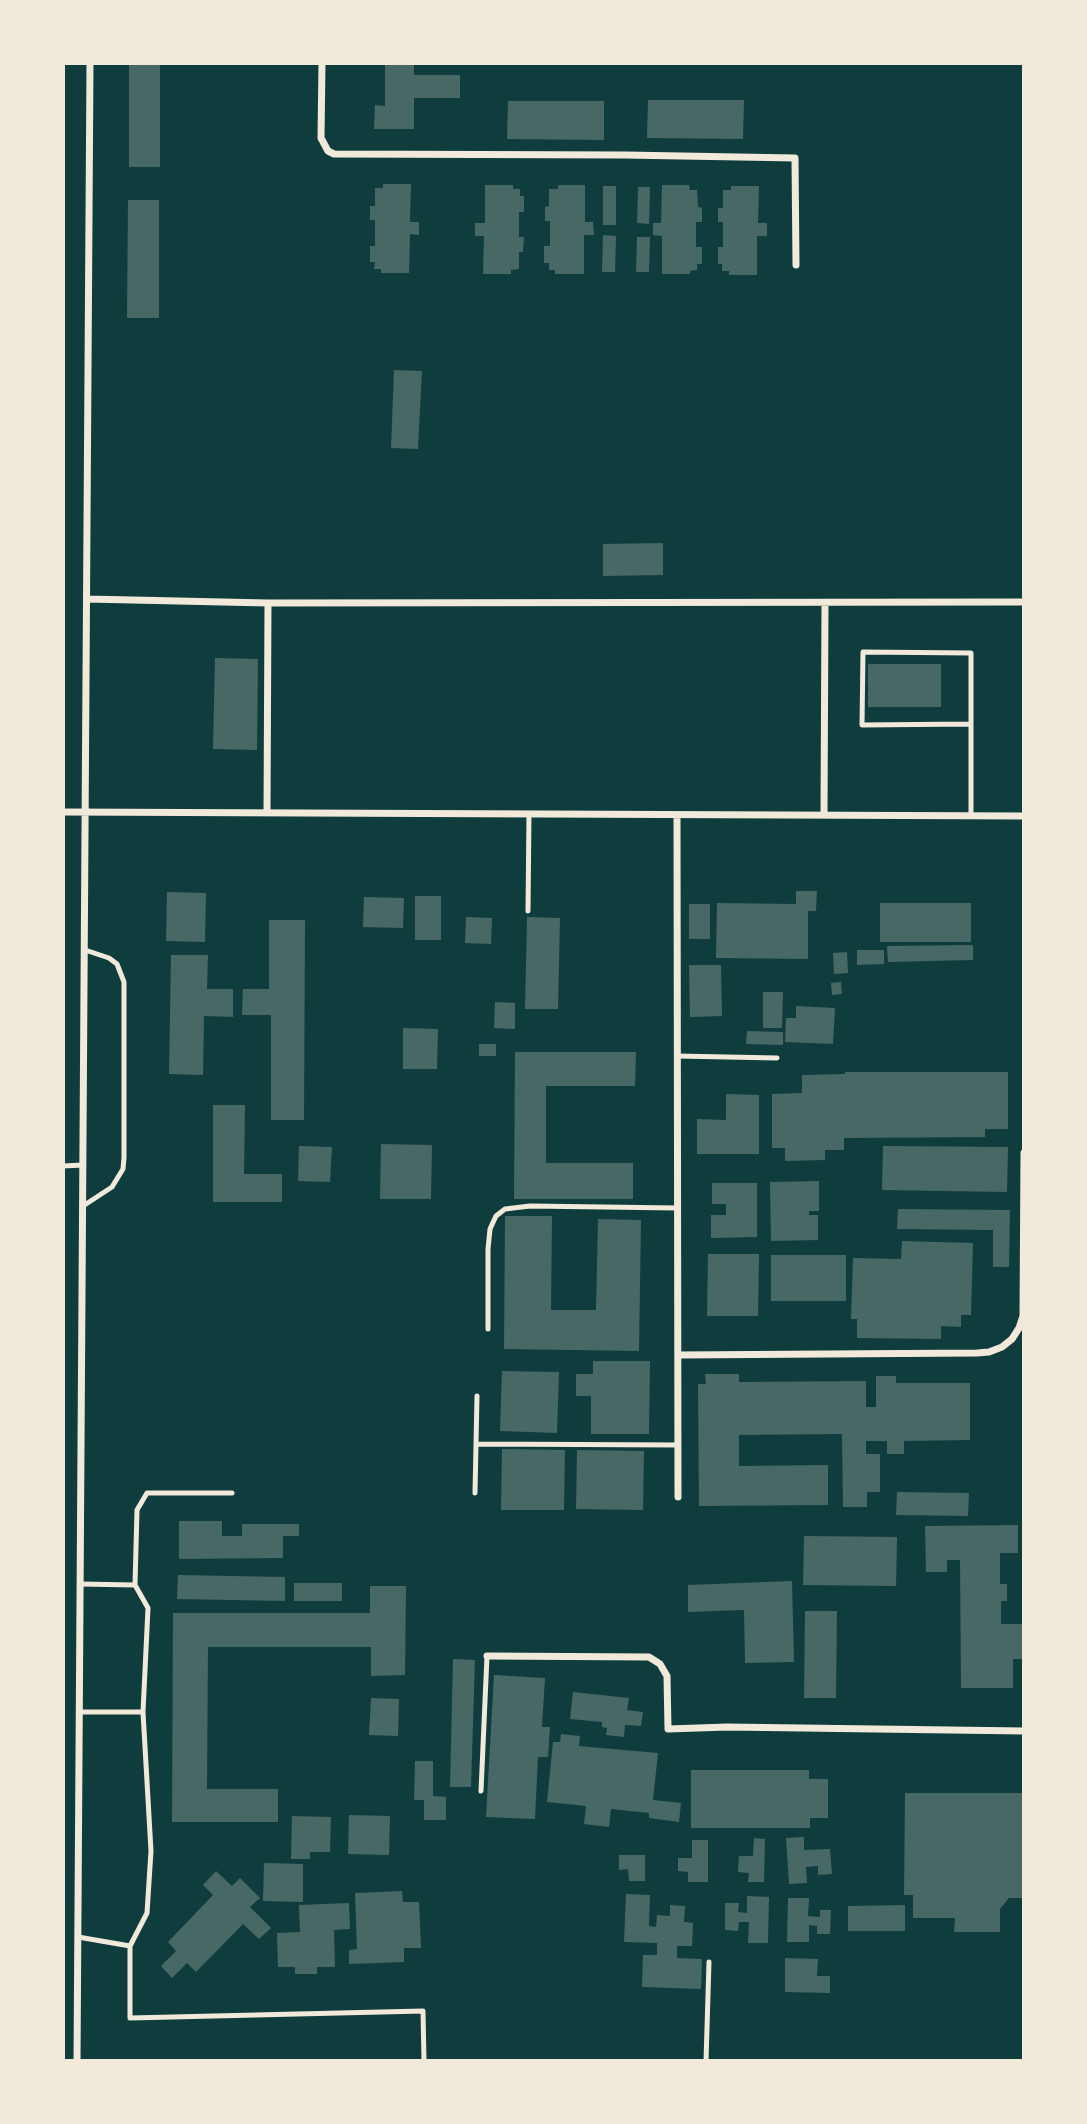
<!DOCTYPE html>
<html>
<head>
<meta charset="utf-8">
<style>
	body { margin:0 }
	#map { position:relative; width:1087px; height:2124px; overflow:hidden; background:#0f3d3e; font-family:"Space Grotesk",sans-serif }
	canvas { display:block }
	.frame { position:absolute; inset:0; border:65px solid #f1e9da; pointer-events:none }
</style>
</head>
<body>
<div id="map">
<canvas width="1087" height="2124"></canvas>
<div class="frame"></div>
</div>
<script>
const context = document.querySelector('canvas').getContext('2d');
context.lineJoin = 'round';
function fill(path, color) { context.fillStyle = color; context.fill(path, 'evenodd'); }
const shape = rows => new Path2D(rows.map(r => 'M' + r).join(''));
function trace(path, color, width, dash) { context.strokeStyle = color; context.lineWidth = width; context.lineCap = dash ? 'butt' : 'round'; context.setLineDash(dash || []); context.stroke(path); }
fill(shape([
	[129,63,160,63,160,167,129,167],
	[385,63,414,63,414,75,460,75,460,98,414,98,414,129,374,129,375,105,385,106],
	[648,100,744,100,743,139,647,138],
	[508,101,604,101,604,140,507,139],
	[383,184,411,184,410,222,419,222,419,235,410,234,409,273,381,273,381,269,374,269,375,262,370,262,370,246,375,246,375,220,370,220,370,206,375,206,375,188,383,188],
	[485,185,513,185,513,189,520,189,520,196,524,196,524,212,519,212,519,237,524,237,523,252,519,252,519,269,511,270,511,274,483,274,484,236,475,236,475,223,485,223],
	[558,185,585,185,585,222,593,222,594,235,584,235,584,274,555,274,555,270,549,270,549,263,544,263,544,246,550,246,550,221,545,221,545,207,549,206,549,189,558,189],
	[662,185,689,185,690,190,697,190,698,207,702,208,702,222,696,222,696,247,702,247,702,264,697,264,697,270,690,271,690,274,662,274,662,236,653,235,653,223,661,223],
	[603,186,616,186,616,225,603,225],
	[731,186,759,186,758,223,767,223,767,236,757,236,757,275,729,275,729,271,722,271,722,264,718,264,718,247,723,247,723,222,718,222,718,208,723,208,723,190,731,190],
	[638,187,650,187,649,224,637,223],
	[128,200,159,200,159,318,127,318],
	[603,235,616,236,615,272,602,272],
	[637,237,650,237,649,272,636,272],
	[394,370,422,371,418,449,391,448],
	[663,543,663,575,603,576,603,544],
	[215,658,258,659,257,750,213,749],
	[868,664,941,664,941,707,868,707],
	[796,891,817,891,816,911,808,911,808,959,716,958,717,903,796,904],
	[167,892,206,893,205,942,166,941],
	[415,896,441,896,441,940,415,940],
	[364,897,404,898,403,928,363,927],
	[880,903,971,903,971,942,880,942],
	[689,904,710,904,710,939,689,939],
	[466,917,492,918,491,944,465,943],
	[527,917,560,918,558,1009,525,1009],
	[269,920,305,920,304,1120,271,1120,271,1015,242,1015,243,989,269,989],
	[973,945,973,960,888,962,887,946],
	[857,950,884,950,884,964,857,965],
	[847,952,848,973,834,974,833,953],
	[171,955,208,955,207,989,233,989,233,1017,204,1016,203,1075,169,1074],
	[689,965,721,965,722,1016,690,1017],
	[841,982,842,994,832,995,831,983],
	[763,992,783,992,782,1028,763,1028],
	[495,1002,515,1003,515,1029,494,1028],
	[796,1006,835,1008,833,1044,785,1042,786,1018,796,1018],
	[403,1028,438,1029,437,1069,403,1069],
	[747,1031,783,1032,783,1045,746,1044],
	[479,1044,496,1044,496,1056,479,1056],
	[515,1052,636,1052,635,1086,546,1086,546,1163,633,1163,633,1199,514,1199],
	[845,1072,1008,1072,1008,1129,985,1129,985,1137,844,1138,844,1150,825,1150,825,1160,785,1161,785,1148,772,1148,772,1094,802,1093,802,1075,845,1074],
	[726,1094,759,1095,759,1154,697,1154,697,1119,726,1120],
	[213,1105,245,1105,244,1174,282,1174,282,1202,213,1202],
	[381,1144,432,1145,431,1199,380,1199],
	[299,1146,332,1147,330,1182,298,1181],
	[883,1146,1008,1147,1007,1192,882,1190],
	[819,1181,819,1211,809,1211,809,1215,818,1215,818,1240,771,1241,770,1182],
	[712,1183,757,1183,757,1237,711,1238,711,1215,726,1215,726,1204,712,1204],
	[898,1209,1010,1210,1009,1267,993,1267,993,1230,897,1229],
	[505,1216,552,1216,551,1310,596,1310,598,1219,641,1220,639,1351,504,1349],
	[902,1241,973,1243,971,1315,961,1315,961,1327,941,1326,941,1339,857,1338,857,1319,851,1319,853,1258,901,1259],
	[708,1254,759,1254,758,1316,707,1316],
	[771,1255,846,1255,846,1301,771,1301],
	[593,1361,650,1361,649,1434,591,1434,591,1396,576,1396,576,1374,593,1374],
	[502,1371,559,1372,557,1433,500,1431],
	[705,1374,739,1374,739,1382,866,1381,866,1407,876,1407,876,1376,896,1376,896,1383,970,1383,970,1440,904,1441,904,1454,887,1454,887,1441,866,1441,866,1454,880,1454,880,1492,867,1492,867,1507,843,1507,842,1434,739,1435,739,1466,828,1465,828,1505,699,1506,698,1384,706,1384],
	[502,1449,565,1450,564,1510,501,1510],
	[577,1450,644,1451,643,1510,576,1509],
	[897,1492,969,1493,968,1516,896,1515],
	[179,1521,222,1521,222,1536,242,1536,242,1524,299,1524,299,1536,283,1536,283,1558,179,1559],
	[1018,1525,1018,1553,1000,1553,1000,1584,1007,1584,1007,1601,1001,1601,1001,1624,1022,1624,1022,1659,1013,1659,1013,1688,961,1688,960,1560,947,1560,947,1572,926,1572,925,1526],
	[804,1536,897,1537,896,1586,803,1585],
	[178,1575,285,1577,285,1601,177,1599],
	[792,1581,794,1662,745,1663,744,1610,688,1612,688,1585],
	[294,1583,342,1583,342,1601,294,1601],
	[370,1586,406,1586,405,1675,371,1676,371,1647,208,1647,207,1789,278,1789,278,1822,172,1822,173,1613,370,1613],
	[805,1611,837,1611,836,1698,804,1698],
	[453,1659,475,1660,471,1787,450,1787],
	[494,1675,545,1678,542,1727,550,1727,548,1757,538,1757,535,1819,486,1817],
	[573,1692,629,1698,627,1710,643,1712,641,1726,625,1725,624,1737,606,1735,607,1728,602,1727,602,1722,570,1719],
	[371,1698,399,1699,398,1736,369,1735],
	[561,1734,580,1736,579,1746,658,1753,653,1800,681,1803,679,1822,649,1818,649,1813,611,1809,609,1827,584,1824,586,1806,547,1802,553,1742,560,1742],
	[415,1761,433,1761,433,1796,446,1797,446,1820,424,1820,424,1800,414,1800],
	[691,1770,809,1770,809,1779,828,1779,828,1818,810,1818,810,1828,691,1828],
	[905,1793,1024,1793,1024,1898,1009,1898,1000,1909,1000,1932,954,1932,955,1918,913,1918,913,1895,904,1895],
	[349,1815,390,1816,389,1855,348,1854],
	[292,1816,331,1817,330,1852,310,1852,310,1859,291,1859],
	[804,1837,804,1850,830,1849,832,1874,818,1875,818,1866,806,1867,807,1883,789,1884,786,1838],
	[754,1838,765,1839,764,1882,748,1882,749,1873,738,1872,739,1856,753,1856],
	[692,1840,708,1840,708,1882,688,1882,688,1872,678,1871,678,1858,692,1858],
	[619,1855,645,1855,645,1881,629,1881,628,1869,619,1870],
	[264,1863,303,1864,303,1902,263,1901],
	[216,1871,232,1886,240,1878,260,1898,250,1907,271,1928,259,1939,243,1924,196,1972,187,1963,172,1978,161,1966,176,1951,168,1942,213,1895,203,1885],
	[402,1891,403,1902,419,1902,421,1948,404,1948,404,1962,349,1964,349,1950,357,1949,355,1893],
	[626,1894,650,1895,649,1926,656,1927,657,1915,670,1916,670,1905,685,1906,684,1922,693,1923,692,1946,677,1946,677,1958,702,1959,701,1989,642,1987,643,1955,657,1955,657,1943,624,1942],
	[747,1896,769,1897,768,1943,748,1943,749,1922,739,1922,738,1931,725,1930,725,1903,739,1903,738,1912,747,1913],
	[788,1898,809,1898,808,1916,820,1917,820,1910,831,1910,830,1934,817,1934,817,1926,809,1925,809,1942,787,1942],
	[349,1903,350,1929,334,1930,335,1967,317,1967,317,1974,295,1974,295,1967,278,1967,277,1933,300,1932,299,1905],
	[905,1905,905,1931,848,1931,848,1906],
	[785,1958,818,1959,817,1976,830,1976,830,1993,785,1992]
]), '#486865');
trace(shape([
	[971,724,862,725,863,652,971,653,971,816],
	[528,911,529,814],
	[677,1056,777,1058],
	[63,1166,83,1165],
	[83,1206,112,1187,123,1169,124,1158,124,982,117,964,109,958,85,950],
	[488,1329,488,1249,490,1229,496,1216,505,1209,530,1206,677,1208],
	[476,1444,678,1445],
	[475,1493,477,1396],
	[80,1584,135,1585],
	[79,1712,143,1712],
	[481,1791,487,1656],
	[78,1937,130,1946,130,2018,423,2011,424,2061],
	[130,1946,147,1913,151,1851,143,1712,148,1608,135,1585,137,1510,147,1493,232,1493],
	[706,2061,709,1962]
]), '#f1e9da', 5);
trace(shape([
	[322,63,321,138,328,151,334,154,625,155,795,158,796,265],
	[87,599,268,603,1024,602],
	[63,812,1024,816],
	[267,813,268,603],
	[677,815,678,1497],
	[824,815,825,603],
	[678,1355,977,1353,989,1352,1002,1347,1012,1339,1019,1328,1023,1316,1024,1153],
	[487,1656,649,1657,660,1664,667,1676,668,1729,727,1727,1024,1731],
	[77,2061,90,63]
]), '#f1e9da', 7);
</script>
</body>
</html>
